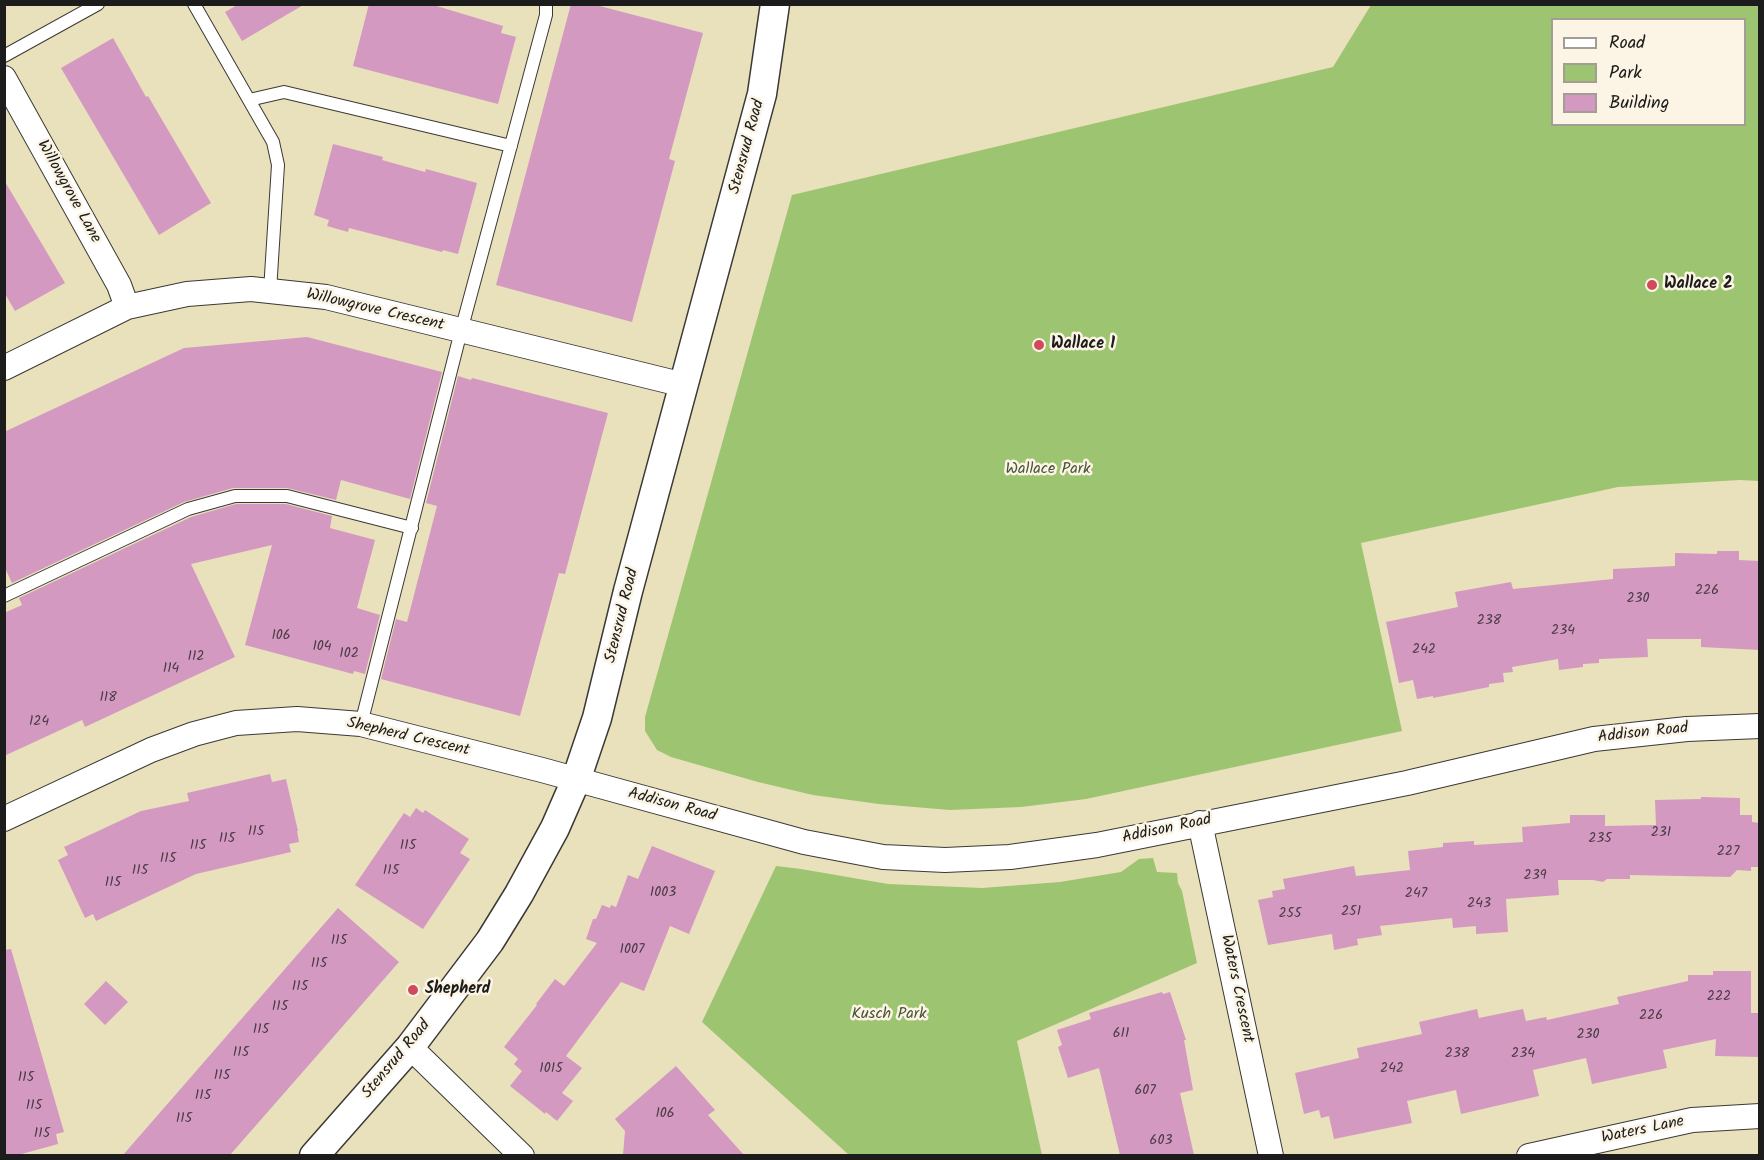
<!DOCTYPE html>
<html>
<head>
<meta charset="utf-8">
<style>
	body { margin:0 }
	#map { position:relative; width:1764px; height:1160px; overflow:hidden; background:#e9e0bc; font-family:Kalam,sans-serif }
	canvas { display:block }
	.frame { position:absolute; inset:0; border:6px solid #1c1c1c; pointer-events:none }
	.legend { position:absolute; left:1551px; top:18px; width:195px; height:108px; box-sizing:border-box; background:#fcf5e5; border:2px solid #a29e95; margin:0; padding:8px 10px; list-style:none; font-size:18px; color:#1c1c1c }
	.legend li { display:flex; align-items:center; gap:12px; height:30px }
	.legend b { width:30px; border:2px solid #a29e95 }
</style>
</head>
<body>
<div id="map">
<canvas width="1764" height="1160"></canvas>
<div class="frame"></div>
<ul class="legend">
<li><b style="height:8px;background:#fff"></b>Road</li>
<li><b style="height:16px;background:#9dc470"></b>Park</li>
<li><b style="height:16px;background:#d499c1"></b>Building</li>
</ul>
</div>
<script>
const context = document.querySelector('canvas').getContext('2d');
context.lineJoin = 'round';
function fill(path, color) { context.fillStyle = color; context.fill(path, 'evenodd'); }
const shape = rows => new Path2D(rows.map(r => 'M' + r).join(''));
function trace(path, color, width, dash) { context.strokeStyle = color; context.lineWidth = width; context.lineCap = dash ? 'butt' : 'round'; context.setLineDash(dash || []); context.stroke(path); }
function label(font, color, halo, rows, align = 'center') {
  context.font = font + ' Kalam,sans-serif'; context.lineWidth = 5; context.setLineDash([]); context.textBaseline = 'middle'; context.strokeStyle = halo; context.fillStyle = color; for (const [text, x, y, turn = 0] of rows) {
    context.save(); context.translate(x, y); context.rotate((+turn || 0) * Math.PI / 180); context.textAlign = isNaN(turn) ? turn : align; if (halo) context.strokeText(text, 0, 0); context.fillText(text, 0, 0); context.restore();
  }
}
fill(shape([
	[1371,5,1759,5,1759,481,1740,480,1618,487,1361,543,1402,731,1086,799,1021,807,950,810,879,804,813,795,758,782,671,757,657,750,645,731,645,717,792,195,1333,67],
	[1552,20,1744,20,1744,124,1552,124],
	[1153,858,1157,872,1177,873,1178,883,1182,891,1197,963,1017,1041,1042,1155,849,1155,702,1022,776,866,801,869,888,884,982,888,1060,882,1121,872,1139,859]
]), '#9dc470');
fill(shape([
	[239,4,305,4,242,41,225,12],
	[369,4,430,4,503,26,501,33,516,37,498,104,353,66],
	[571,4,592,4,703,33,669,159,675,161,632,322,496,285],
	[113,38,146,97,148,96,211,203,159,235,61,68],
	[333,144,383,157,382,160,425,172,426,169,477,183,458,254,443,250,442,252,349,228,348,232,327,226,329,220,314,215],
	[4,180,65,283,15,311,4,292],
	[307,337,442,372,410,499,341,480,336,500,287,488,233,488,184,502,12,583,4,566,4,432,184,348],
	[458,376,471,380,472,378,608,413,565,574,559,573,520,716,381,679,396,619,407,622,437,506,426,503],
	[236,504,286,504,332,516,330,528,375,540,357,608,380,615,365,674,354,671,353,674,245,645,272,545,191,564,235,657,85,727,82,720,4,756,4,613,22,605,19,598,191,517],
	[1717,551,1739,551,1739,560,1760,561,1760,650,1701,647,1701,639,1647,639,1648,657,1599,659,1599,663,1583,664,1583,667,1559,670,1558,659,1512,667,1513,672,1503,673,1504,682,1489,684,1489,687,1433,698,1433,696,1417,699,1413,680,1399,683,1386,622,1458,607,1455,592,1511,582,1513,589,1613,579,1613,569,1675,566,1675,553,1717,554],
	[270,774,272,782,286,779,298,831,297,831,299,842,289,844,291,852,196,874,96,921,93,914,85,918,58,860,68,855,64,847,141,811,189,801,187,793],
	[1701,797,1740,798,1740,815,1752,815,1752,822,1760,823,1760,867,1751,867,1751,871,1737,870,1730,877,1630,875,1630,879,1607,879,1603,882,1593,880,1558,880,1559,895,1506,899,1508,932,1476,934,1476,926,1453,928,1452,918,1380,926,1382,935,1357,939,1358,945,1334,950,1332,934,1268,945,1258,900,1273,897,1272,891,1285,889,1283,879,1354,866,1356,876,1410,870,1408,851,1443,847,1443,843,1474,841,1474,845,1523,842,1522,827,1570,823,1570,815,1605,815,1605,826,1656,825,1655,800,1701,799],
	[416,808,423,813,425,810,469,839,460,853,470,859,423,929,355,885,404,813,410,817],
	[652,846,715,871,689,934,670,926,644,991,621,982,566,1056,582,1068,562,1093,573,1101,557,1121,546,1112,545,1114,510,1086,522,1071,514,1064,518,1059,504,1047,537,1005,536,1004,555,979,564,986,597,943,586,939,593,919,596,919,602,905,610,908,611,905,616,907,628,875,638,879],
	[338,908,399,962,230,1155,123,1155],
	[11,949,64,1132,56,1134,58,1144,18,1155,4,1155,4,950],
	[1713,971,1751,971,1751,1013,1760,1013,1760,1057,1715,1056,1716,1039,1663,1050,1667,1068,1592,1084,1586,1058,1533,1070,1539,1096,1461,1114,1456,1090,1407,1101,1412,1123,1334,1139,1329,1116,1321,1118,1319,1110,1304,1114,1295,1073,1359,1058,1357,1048,1422,1034,1419,1022,1477,1009,1479,1018,1523,1009,1526,1021,1546,1017,1547,1020,1619,1004,1617,997,1688,981,1688,975,1713,975],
	[106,981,128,1002,105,1025,84,1004],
	[1162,992,1163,994,1170,992,1186,1040,1184,1040,1193,1090,1180,1093,1194,1155,1120,1155,1099,1068,1068,1078,1058,1047,1062,1045,1057,1030,1091,1019,1089,1013],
	[676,1066,715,1110,708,1115,744,1155,623,1155,625,1131,615,1119]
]), '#d499c1');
const service = shape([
	[194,4,273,142,278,165,270,291],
	[4,56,98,4],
	[249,100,284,92,511,146],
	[4,596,188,509,235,496,287,496,412,528],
	[361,724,461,331,546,15,546,4]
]);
const minor = shape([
	[4,78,119,285,127,307],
	[4,368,127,307,187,294,251,289,326,297,684,385],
	[4,819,151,750,194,734,236,723,297,719,361,724,542,770,804,842,883,857,945,860,1010,857,1097,845,1407,783,1594,739,1687,729,1760,726],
	[1200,823,1271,1156],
	[410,1047,522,1156],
	[1529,1156,1692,1120,1760,1116]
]);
const tertiary = shape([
	[314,1156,410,1047,490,941,519,894,555,828,576,780,597,718,628,591,762,94,775,4]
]);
trace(service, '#3b3934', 14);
trace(minor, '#3b3934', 26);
trace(tertiary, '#3b3934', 31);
trace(service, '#fff', 12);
trace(minor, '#fff', 24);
trace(tertiary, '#fff', 28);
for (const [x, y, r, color] of [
	[1652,285,6,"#d1495b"],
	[1039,345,6,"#d1495b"],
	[413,990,6,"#d1495b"]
]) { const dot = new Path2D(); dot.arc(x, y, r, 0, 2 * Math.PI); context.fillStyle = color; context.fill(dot); trace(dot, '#fcf5e5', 2); }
label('14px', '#4a3b45', null, [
	["226",1707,592],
	["230",1638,600],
	["238",1489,622],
	["234",1563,632],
	["106",281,637],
	["104",322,648],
	["242",1424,651],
	["102",349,655],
	["112",196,658],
	["114",171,670],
	["118",108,699],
	["124",39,723],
	["115",256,833],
	["231",1661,834],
	["115",227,840],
	["235",1600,840],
	["115",198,847],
	["115",408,847],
	["227",1728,853],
	["115",168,860],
	["115",140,872],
	["115",391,872],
	["239",1535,877],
	["115",113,884],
	["1003",663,894],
	["247",1416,895],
	["243",1479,905],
	["251",1351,913],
	["255",1290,915],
	["115",339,942],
	["1007",632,951],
	["115",319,965],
	["115",300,988],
	["222",1719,998],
	["115",280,1008],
	["226",1651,1017],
	["115",261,1031],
	["611",1121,1035],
	["230",1588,1036],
	["115",241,1054],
	["238",1457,1055],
	["234",1523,1055],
	["1015",551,1070],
	["242",1392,1070],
	["115",222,1077],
	["115",26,1079],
	["607",1145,1092],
	["115",203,1097],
	["115",34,1107],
	["106",665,1115],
	["115",184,1120],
	["115",42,1135],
	["603",1161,1142]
]);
label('16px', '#1c1c1c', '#fcf5e5', [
	["Stensrud Road",748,147,-75],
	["Willowgrove Lane",68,192,61],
	["Willowgrove Crescent",375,311,13],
	["Stensrud Road",623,616,-76],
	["Addison Road",1643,734,-6],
	["Shepherd Crescent",408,738,13],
	["Addison Road",672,806,15],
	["Addison Road",1167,830,-12],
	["Waters Crescent",1236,989,78],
	["Stensrud Road",397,1060,-50],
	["Waters Lane",1643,1131,-12]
]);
label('bold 16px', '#1c1c1c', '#fcf5e5', [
	["Wallace 2",1664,285],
	["Wallace 1",1051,345],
	["Shepherd",425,990]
], 'left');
label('16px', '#495739', '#fcf5e5', [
	["Wallace Park",1048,470],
	["Kusch Park",889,1015]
]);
</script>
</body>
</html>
